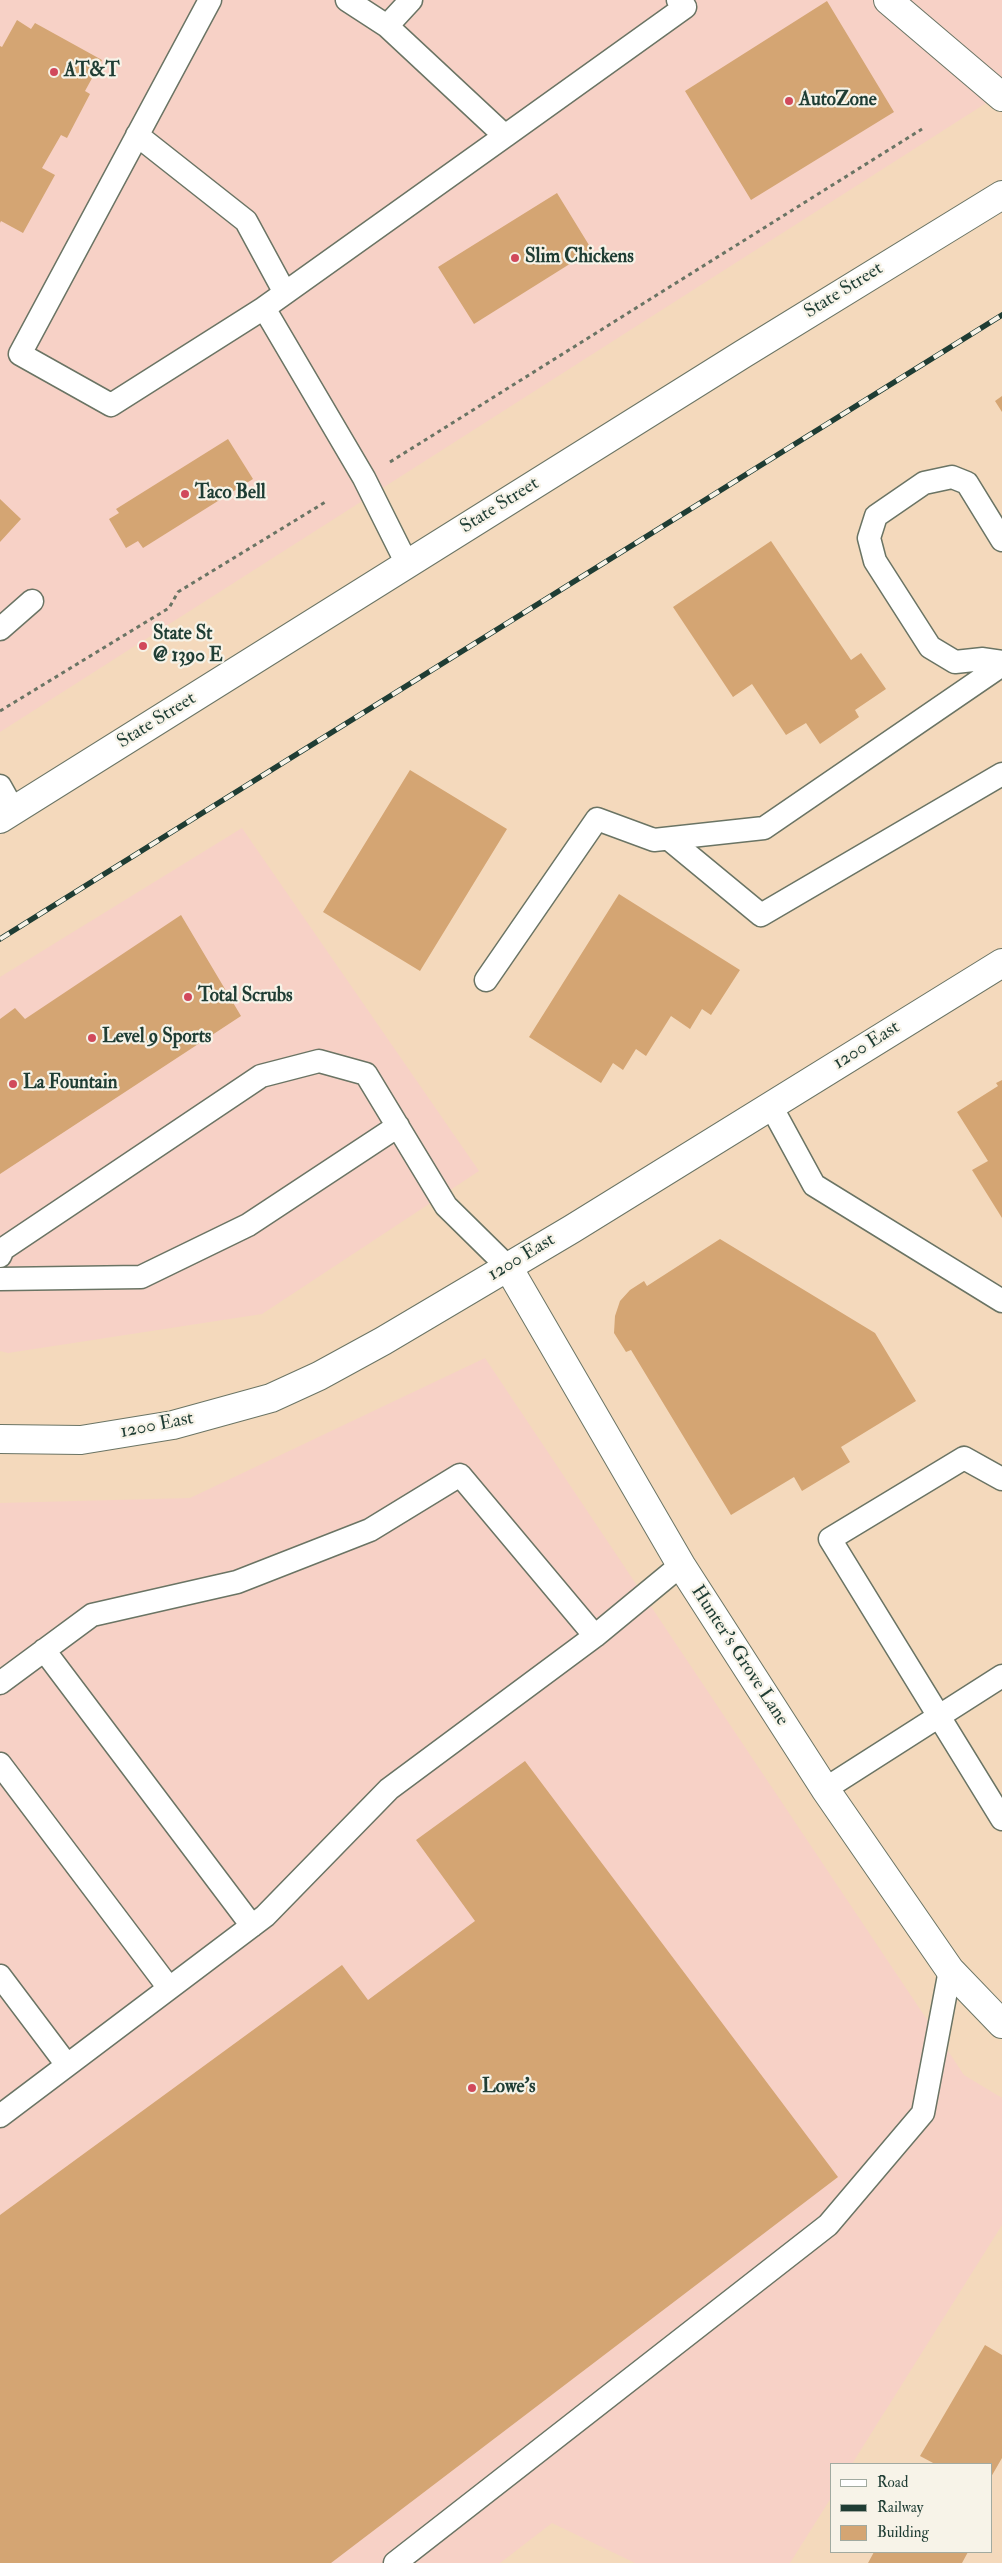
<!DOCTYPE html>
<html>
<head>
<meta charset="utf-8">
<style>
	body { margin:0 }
	#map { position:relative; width:1002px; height:2563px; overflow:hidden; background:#f4d9bc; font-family:"IM FELL Double Pica",serif }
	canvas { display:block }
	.legend { position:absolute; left:830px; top:2463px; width:162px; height:90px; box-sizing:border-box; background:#f7f3e8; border:1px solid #a1aaa0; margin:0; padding:6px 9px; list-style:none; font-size:15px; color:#1f3d34 }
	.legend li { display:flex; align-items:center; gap:10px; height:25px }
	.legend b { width:25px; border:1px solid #a1aaa0 }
</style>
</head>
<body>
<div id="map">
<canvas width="1002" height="2563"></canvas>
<ul class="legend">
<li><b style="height:6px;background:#fff"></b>Road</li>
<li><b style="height:6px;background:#1f3d34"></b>Railway</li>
<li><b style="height:14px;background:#d4a573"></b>Building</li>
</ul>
</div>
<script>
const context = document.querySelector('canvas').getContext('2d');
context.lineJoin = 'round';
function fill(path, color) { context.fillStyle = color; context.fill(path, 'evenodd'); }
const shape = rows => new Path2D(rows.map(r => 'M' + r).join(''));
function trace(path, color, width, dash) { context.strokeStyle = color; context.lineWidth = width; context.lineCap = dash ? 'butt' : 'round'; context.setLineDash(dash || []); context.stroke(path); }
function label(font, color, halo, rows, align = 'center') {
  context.font = font + ' "IM FELL Double Pica",serif'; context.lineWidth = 4.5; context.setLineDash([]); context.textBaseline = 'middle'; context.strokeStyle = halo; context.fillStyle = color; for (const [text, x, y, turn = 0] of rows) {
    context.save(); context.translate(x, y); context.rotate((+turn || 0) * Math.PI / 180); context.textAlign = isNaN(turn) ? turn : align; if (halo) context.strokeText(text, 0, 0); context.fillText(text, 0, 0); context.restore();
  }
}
fill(shape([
	[0,0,1002,0,1002,93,0,732],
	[242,828,479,1171,262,1314,8,1353,0,1351,0,977],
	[485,1358,964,2075,1002,2098,1002,2225,852,2464,831,2464,831,2498,790,2563,635,2563,552,2523,500,2563,0,2563,0,1503,190,1498]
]), '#f7d1c6');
fill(shape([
	[827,1,894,112,751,200,685,91],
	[17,20,31,29,35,23,102,60,85,91,90,94,67,138,61,135,42,168,55,175,23,233,1,221,0,223,0,46,2,47],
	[557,193,592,250,474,324,438,267],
	[1002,396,1002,412,995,401],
	[228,439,253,479,143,548,138,541,126,548,109,519,119,513,116,509],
	[0,499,21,519,0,542],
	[771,541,851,660,861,653,886,689,855,710,859,717,820,744,806,723,786,735,752,684,733,697,673,607],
	[410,770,507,829,420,971,323,912],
	[619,894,740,970,711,1015,702,1009,690,1029,671,1016,646,1056,636,1049,623,1070,613,1063,601,1083,529,1037],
	[181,915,241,1016,0,1174,0,1019,15,1008,25,1019],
	[1002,1080,1002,1218,972,1170,988,1161,957,1112,998,1086,996,1083],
	[720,1239,875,1333,916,1401,841,1447,850,1462,802,1491,794,1477,731,1515,631,1350,626,1352,614,1333,615,1316,620,1301,630,1290,644,1281,647,1286],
	[525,1761,838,2177,331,2563,0,2563,0,2215,342,1965,368,2000,475,1921,416,1840],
	[985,2345,1002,2355,1002,2458,991,2477,991,2464,935,2464,920,2456],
	[874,2552,968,2552,962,2563,868,2563]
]), '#d4a573');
const lane = shape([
	[210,0,20,354,111,405,264,308],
	[347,0,387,26],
	[137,135,246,221,285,293],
	[505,136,685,7,678,0],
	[1002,540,967,483,952,477,924,483,876,516,869,538,875,561,930,647,955,662,983,659,1002,662],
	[407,564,364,478,264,308,505,136,387,26,411,0],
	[0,629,32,601],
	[0,786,14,811],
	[669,839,761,915,1002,774],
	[486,980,597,819,654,840,764,828,1002,665],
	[771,1106,814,1185,1002,1301],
	[0,1256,3,1249,261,1076,319,1061,366,1074,446,1206,508,1267],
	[0,1279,141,1277,248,1225,398,1126],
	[1002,1479,964,1458,830,1539,1002,1819],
	[44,1650,252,1926],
	[0,1683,92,1615,237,1582,370,1530,460,1475,595,1636],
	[0,1764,169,1988],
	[825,1789,1002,1676],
	[0,1976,67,2065],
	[0,2116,265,1916,389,1789,595,1636,681,1565],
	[395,2563,828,2225,923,2113,950,1970]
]);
const street = shape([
	[888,0,1002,97],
	[508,1267,681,1565,825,1789,950,1970,1002,2024]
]);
const secondary = shape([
	[0,819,743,354,1002,195],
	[0,1439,81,1440,173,1425,271,1398,319,1376,383,1341,572,1229,1002,963]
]);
trace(lane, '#6a7464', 25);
trace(street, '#6a7464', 30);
trace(secondary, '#6a7464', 30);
trace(shape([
	[390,462,922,129],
	[0,711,169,608,178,592,327,501]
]), '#6a7464', 3, [4, 4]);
trace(lane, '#fff', 22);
trace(street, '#fff', 28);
trace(secondary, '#fff', 28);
const rail = shape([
	[0,939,1002,315]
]);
trace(rail, '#1f3d34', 5.5);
trace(rail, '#f7f3e8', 4, [11]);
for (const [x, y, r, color] of [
	[54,72,5,"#d1495b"],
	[789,101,5,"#d1495b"],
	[515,258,5,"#d1495b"],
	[185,494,5,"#d1495b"],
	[143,646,5,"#d1495b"],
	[188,997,5,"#d1495b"],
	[92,1038,5,"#d1495b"],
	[13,1084,5,"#d1495b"],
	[472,2088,5,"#d1495b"]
]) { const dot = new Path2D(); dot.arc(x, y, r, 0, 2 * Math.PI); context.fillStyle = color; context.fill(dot); trace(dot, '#f7f3e8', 2); }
label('bold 19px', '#1f3d34', '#f7f3e8', [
	["AT&T",64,72],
	["AutoZone",799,101],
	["Slim Chickens",525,258],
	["Taco Bell",195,494],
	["State St",153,635],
	["@ 1390 E",153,657],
	["Total Scrubs",198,997],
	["Level 9 Sports",102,1038],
	["La Fountain",23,1084],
	["Lowe's",482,2088]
], 'left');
label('19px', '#1f3d34', '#f7f3e8', [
	["State Street",844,291,-32],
	["State Street",500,506,-32],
	["State Street",157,721,-32],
	["1200 East",867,1046,-32],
	["1200 East",522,1258,-31],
	["1200 East",157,1426,-11],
	["Hunter's Grove Lane",739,1656,57]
]);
</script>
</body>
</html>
